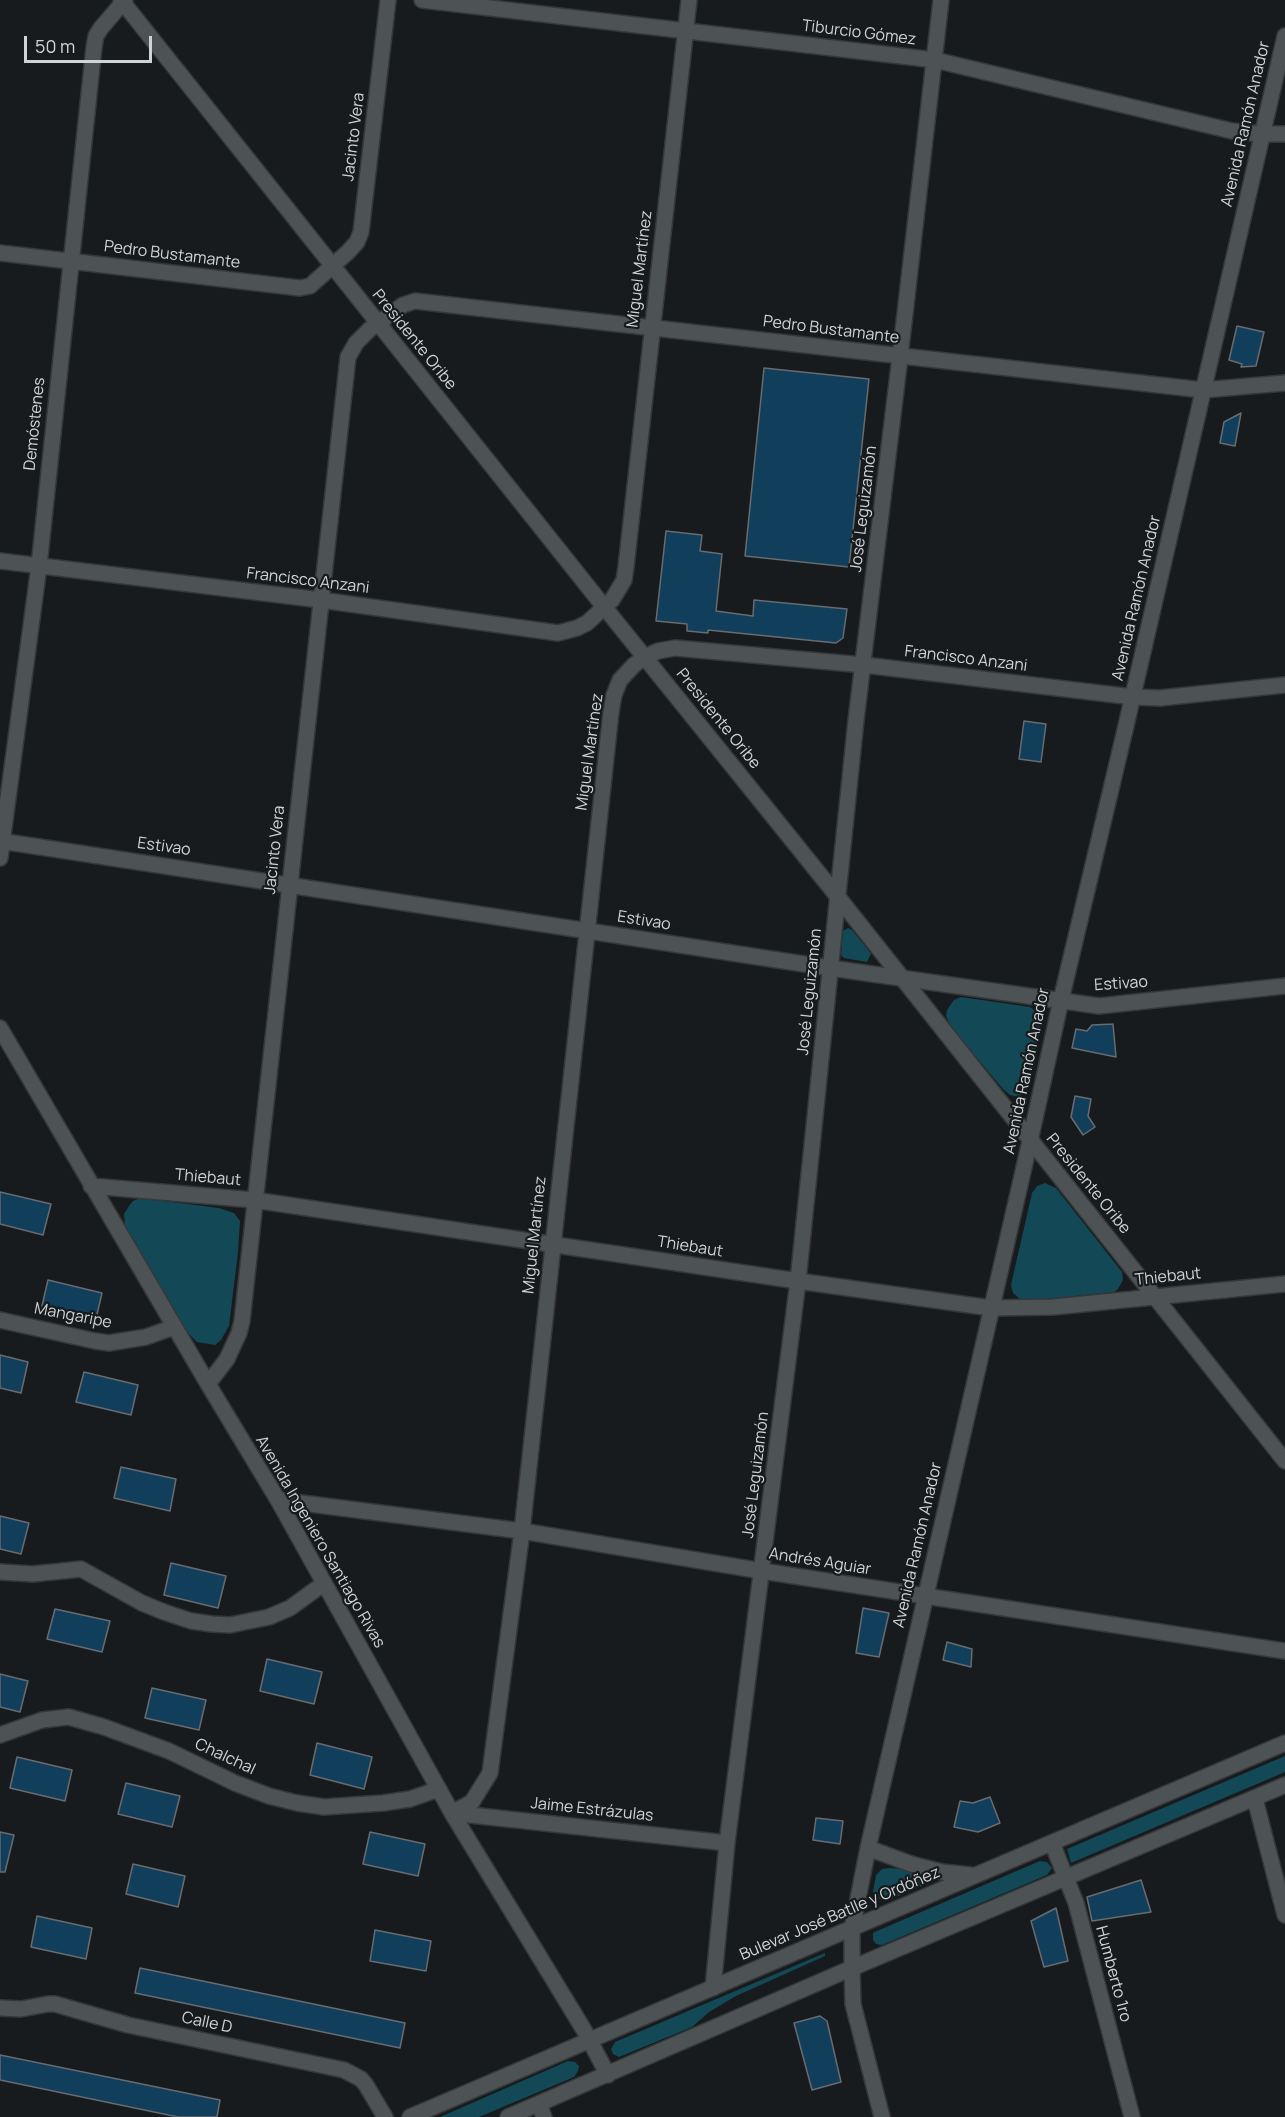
<!DOCTYPE html>
<html>
<head>
<meta charset="utf-8">
<style>
	body { margin:0 }
	#map { position:relative; width:1285px; height:2117px; overflow:hidden; background:#171b1d; font-family:Manrope,sans-serif }
	canvas { display:block }
	.scale { position:absolute; left:24px; top:36px; width:128px; height:27px; box-sizing:border-box; border:3px solid #d1d4d5; border-top:0; padding-left:8px; font-size:18px; line-height:21px; white-space:nowrap; color:#d1d4d5; -webkit-text-stroke:4px #171b1d; paint-order:stroke }
</style>
</head>
<body>
<div id="map">
<canvas width="1285" height="2117"></canvas>
<div class="scale">50 m</div>
</div>
<script>
const context = document.querySelector('canvas').getContext('2d');
context.lineJoin = 'round';
function fill(path, color) { context.fillStyle = color; context.fill(path, 'evenodd'); }
const shape = rows => new Path2D(rows.map(r => 'M' + r).join(''));
function trace(path, color, width, dash) { context.strokeStyle = color; context.lineWidth = width; context.lineCap = dash ? 'butt' : 'round'; context.setLineDash(dash || []); context.stroke(path); }
function label(font, color, halo, rows, align = 'center') {
  context.font = font + ' Manrope,sans-serif'; context.lineWidth = 4.5; context.setLineDash([]); context.textBaseline = 'middle'; context.strokeStyle = halo; context.fillStyle = color; for (const [text, x, y, turn = 0] of rows) {
    context.save(); context.translate(x, y); context.rotate((+turn || 0) * Math.PI / 180); context.textAlign = isNaN(turn) ? turn : align; if (halo) context.strokeText(text, 0, 0); context.fillText(text, 0, 0); context.restore();
  }
}
fill(shape([
	[848,928,852,930,869,951,871,954,867,962,844,958,841,955,843,931],
	[961,997,1030,1007,1038,1013,1041,1024,1026,1090,1019,1097,1010,1095,1003,1089,951,1027,946,1016,947,1010,954,1000],
	[1045,1183,1056,1188,1122,1272,1123,1280,1118,1289,1114,1292,1026,1301,1020,1299,1013,1293,1011,1285,1032,1193,1037,1186],
	[140,1198,219,1208,234,1213,240,1221,238,1252,229,1326,221,1340,215,1345,197,1342,187,1332,125,1226,124,1214,129,1206,133,1201],
	[1285,1756,1285,1772,1071,1863,1067,1849],
	[1040,1861,1047,1862,1052,1868,1047,1875,882,1945,876,1944,873,1940,873,1933,877,1931],
	[890,1868,924,1872,929,1876,929,1879,927,1884,889,1900,879,1899,873,1892,876,1875,882,1869],
	[825,1953,825,1956,736,1996,709,2012,692,2027,619,2057,613,2054,611,2049,615,2042],
	[568,2061,575,2062,579,2066,578,2071,574,2077,479,2117,440,2117]
]), '#134957');
const building = shape([
	[1237,326,1264,332,1256,366,1241,367,1242,364,1229,360,1237,326],
	[764,368,869,379,849,567,745,556,764,368],
	[1241,413,1235,446,1220,443,1224,422,1241,413],
	[666,531,702,535,700,551,722,554,716,611,753,616,754,600,847,609,843,638,836,643,708,630,708,633,687,631,687,624,656,621,666,531],
	[1024,721,1046,724,1041,762,1019,759,1024,721],
	[1113,1024,1116,1057,1072,1048,1076,1029,1087,1031,1092,1025,1113,1024],
	[1075,1096,1091,1099,1088,1116,1095,1127,1083,1135,1071,1117,1075,1096],
	[0,1192,51,1204,43,1235,0,1224,0,1192],
	[48,1280,102,1293,95,1323,41,1310,48,1280],
	[0,1355,28,1362,21,1393,0,1388,0,1355],
	[84,1372,138,1385,131,1415,76,1402,84,1372],
	[121,1467,176,1479,170,1511,114,1498,121,1467],
	[0,1516,29,1523,21,1554,0,1549,0,1516],
	[171,1563,226,1576,218,1608,164,1595,171,1563],
	[863,1608,889,1613,879,1657,856,1653,863,1608],
	[55,1609,110,1621,102,1652,47,1639,55,1609],
	[947,1642,972,1649,971,1667,943,1660,947,1642],
	[267,1659,322,1672,314,1704,260,1691,267,1659],
	[0,1674,28,1681,20,1712,0,1707,0,1674],
	[152,1688,206,1700,199,1730,145,1718,152,1688],
	[317,1743,372,1757,364,1789,310,1775,317,1743],
	[17,1757,72,1770,65,1801,10,1788,17,1757],
	[126,1783,180,1796,172,1827,118,1814,126,1783],
	[990,1797,1000,1823,978,1832,954,1827,960,1801,973,1803,990,1797],
	[816,1818,843,1821,840,1844,813,1840,816,1818],
	[0,1832,14,1835,5,1872,0,1872,0,1832],
	[370,1832,425,1844,418,1876,363,1864,370,1832],
	[133,1864,185,1876,178,1907,126,1894,133,1864],
	[1141,1880,1151,1912,1092,1921,1087,1897,1141,1880],
	[1056,1908,1068,1961,1044,1967,1031,1921,1056,1908],
	[37,1916,92,1928,86,1959,31,1947,37,1916],
	[375,1930,431,1941,426,1971,370,1961,375,1930],
	[140,1968,405,2023,400,2048,135,1993,140,1968],
	[820,2016,827,2021,841,2082,812,2090,794,2023,820,2016],
	[0,2055,220,2100,217,2117,178,2117,0,2080,0,2055]
]);
fill(building, '#113e5b');
trace(building, '#686b6f', 1.5);
const street = shape([
	[422,0,935,60,1232,131,1261,134,1285,134],
	[0,253,300,288,310,286,348,252,357,242,361,232,388,0],
	[0,561,321,600,558,633,577,628,587,623,612,600,624,580,626,567,689,0],
	[0,841,830,968,1099,1006,1285,986],
	[0,858,39,566,94,47,96,36,101,28,125,0],
	[0,1028,208,1384,278,1500,452,1813,584,2030,608,2075],
	[91,1186,254,1200,798,1281,991,1308,1053,1307,1285,1284],
	[0,1320,95,1341,109,1343,146,1337,174,1327],
	[208,1384,227,1359,239,1333,242,1321,348,357,356,343,370,329,403,305,415,301,1203,390,1285,383],
	[278,1500,522,1531,762,1571,1285,1651],
	[0,1572,33,1574,81,1569,142,1603,164,1612,191,1621,212,1624,230,1625,269,1617,290,1608,323,1584],
	[0,1735,42,1720,69,1717,104,1727,169,1751,235,1783,269,1796,297,1803,324,1807,383,1803,410,1799,439,1789],
	[1255,1799,1285,1915],
	[452,1813,472,1802,490,1773,522,1531,611,712,614,695,620,680,634,665,645,657,658,651,675,648,864,665,1133,697,1160,698,1285,685],
	[452,1813,727,1843],
	[1052,1843,1076,1903,1132,2117],
	[852,1968,853,2004,882,2117],
	[713,1988,727,1843,798,1281,856,720,900,357,941,0],
	[0,2008,21,2009,48,2004,55,2004,128,2025,344,2070,361,2079,366,2085,385,2117],
	[539,2104,544,2117]
]);
const secondary = shape([
	[121,0,605,608,838,897,1285,1461],
	[868,1848,911,1864,942,1872,971,1875],
	[852,1968,852,1929,868,1848,1030,1141,1061,1000,1125,730,1285,36],
	[410,2117,1285,1743],
	[508,2117,852,1968,1285,1785]
]);
trace(street, '#353738', 18);
trace(secondary, '#353738', 18);
trace(street, '#4d5254', 15);
trace(secondary, '#4d5254', 15);
label('16px', '#d1d4d5', '#171b1d', [
	["Tiburcio Gómez",859,33,7],
	["Avenida Ramón Anador",1246,124,-77],
	["Jacinto Vera",354,137,-83],
	["Pedro Bustamante",172,255,7],
	["Miguel Martínez",640,269,-83],
	["Pedro Bustamante",831,330,7],
	["Presidente Oribe",414,340,51],
	["Demóstenes",35,424,-84],
	["José Leguizamón",864,509,-83],
	["Francisco Anzani",308,581,7],
	["Avenida Ramón Anador",1137,598,-77],
	["Francisco Anzani",966,659,7],
	["Presidente Oribe",718,719,51],
	["Miguel Martínez",590,752,-82],
	["Estivao",164,847,8],
	["Jacinto Vera",275,850,-84],
	["Estivao",644,921,9],
	["Estivao",1121,984,-4],
	["José Leguizamón",810,992,-84],
	["Avenida Ramón Anador",1027,1071,-78],
	["Thiebaut",208,1178,5],
	["Presidente Oribe",1088,1184,51],
	["Miguel Martínez",535,1235,-84],
	["Thiebaut",690,1247,9],
	["Thiebaut",1168,1277,-6],
	["Mangaripe",73,1316,11],
	["José Leguizamón",756,1475,-83],
	["Avenida Ingeniero Santiago Rivas",320,1542,60],
	["Avenida Ramón Anador",918,1545,-77],
	["Andrés Aguiar",820,1562,9],
	["Chalchal",225,1757,25],
	["Jaime Estrázulas",592,1810,6],
	["Bulevar José Batlle y Ordóñez",840,1914,-23],
	["Humberto 1ro",1113,1974,75],
	["Calle D",207,2023,12]
]);
</script>
</body>
</html>
